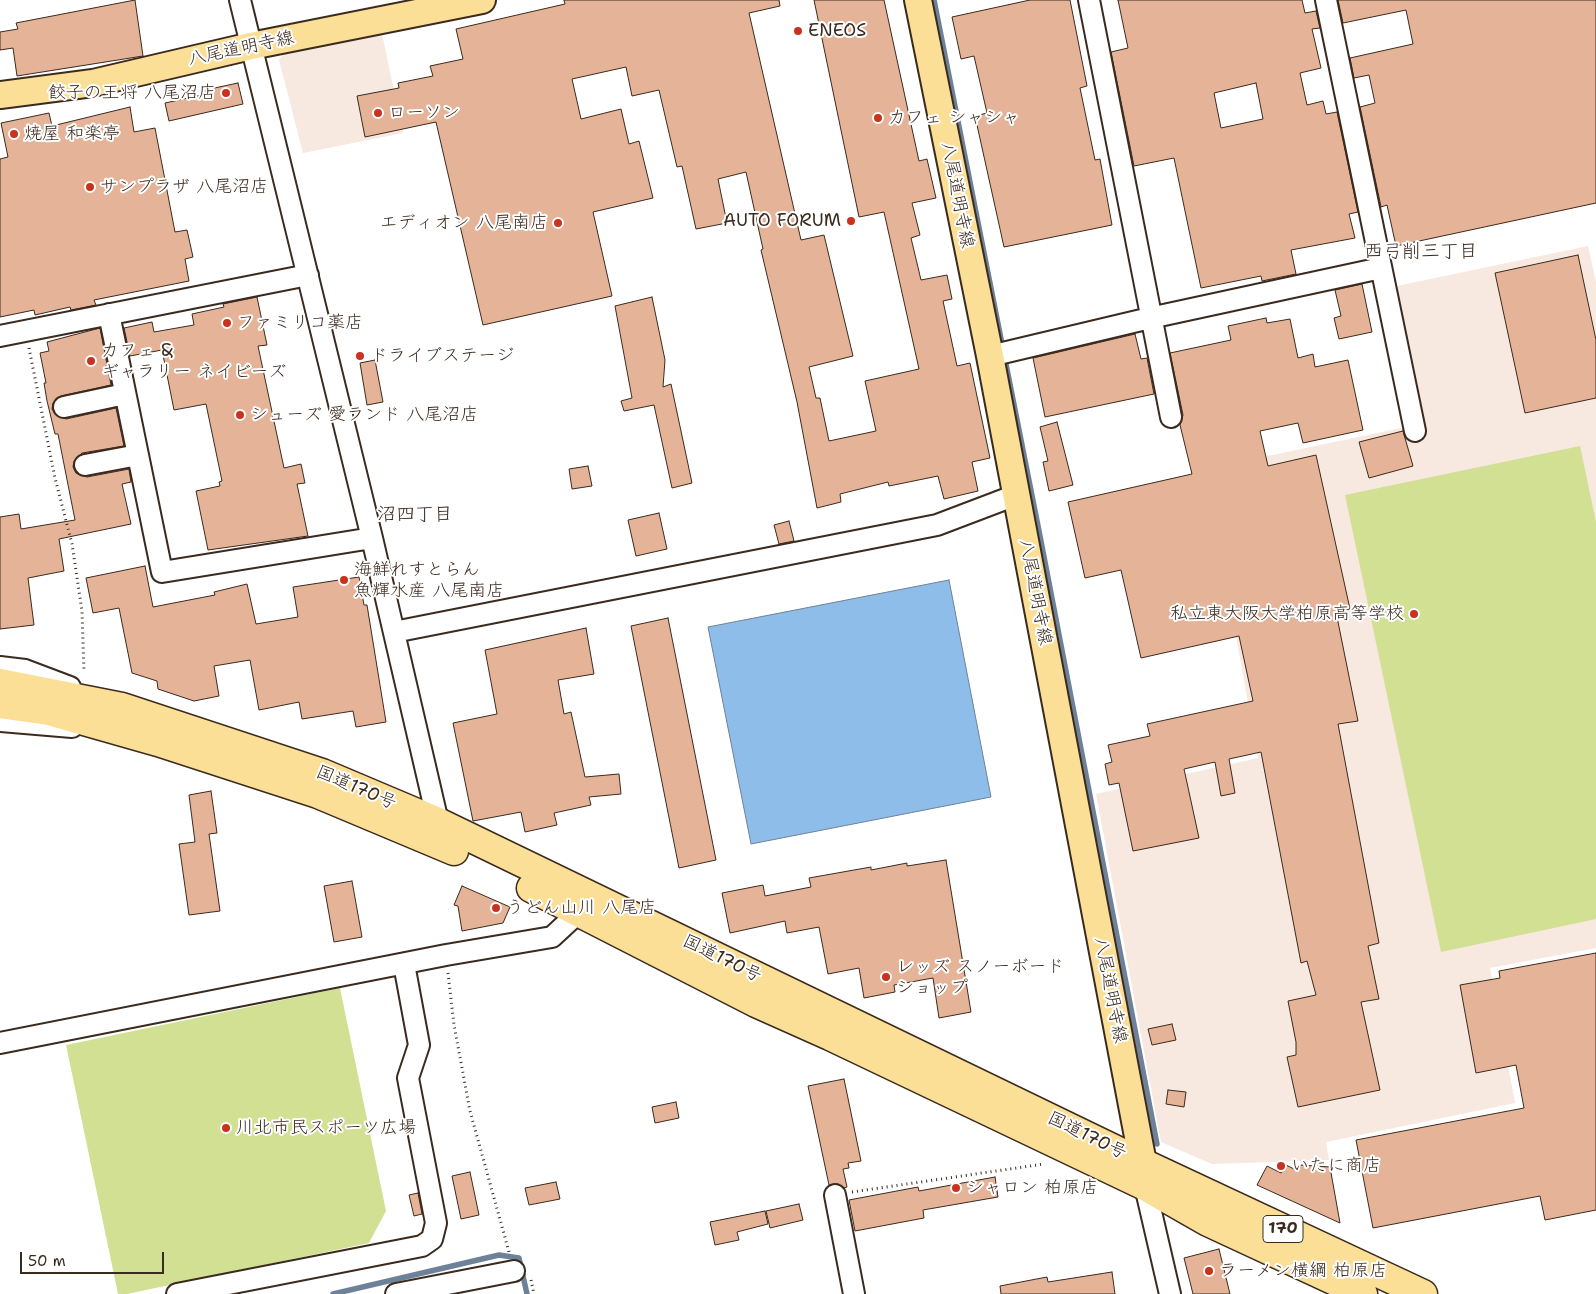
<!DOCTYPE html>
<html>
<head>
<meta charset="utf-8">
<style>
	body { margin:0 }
	#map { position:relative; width:1596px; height:1294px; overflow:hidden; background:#fff; font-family:"Shantell Sans",sans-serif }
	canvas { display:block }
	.scale { position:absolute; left:20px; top:1252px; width:144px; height:22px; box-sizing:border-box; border:2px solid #3b2a1e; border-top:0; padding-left:6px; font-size:15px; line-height:18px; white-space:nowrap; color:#3b2a1e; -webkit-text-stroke:4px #fff; paint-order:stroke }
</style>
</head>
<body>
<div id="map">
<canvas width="1596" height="1294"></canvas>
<div class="scale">50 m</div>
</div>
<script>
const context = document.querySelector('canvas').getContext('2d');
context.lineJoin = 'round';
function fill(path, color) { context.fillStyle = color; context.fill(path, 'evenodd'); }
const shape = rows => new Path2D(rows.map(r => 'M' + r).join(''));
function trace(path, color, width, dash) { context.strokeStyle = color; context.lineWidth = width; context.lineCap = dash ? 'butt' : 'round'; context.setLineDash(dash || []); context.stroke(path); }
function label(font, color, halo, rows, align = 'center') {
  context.font = font + ' "Shantell Sans","Klee One",sans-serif'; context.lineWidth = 4; context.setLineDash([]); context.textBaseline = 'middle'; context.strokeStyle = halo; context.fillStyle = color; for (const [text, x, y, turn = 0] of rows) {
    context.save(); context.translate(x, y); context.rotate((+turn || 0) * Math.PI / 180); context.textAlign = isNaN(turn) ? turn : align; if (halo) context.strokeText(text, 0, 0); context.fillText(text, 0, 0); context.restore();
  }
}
fill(shape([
	[382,34,403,133,303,153,279,60,283,54],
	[1588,246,1596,282,1596,948,1490,968,1515,1103,1326,1142,1329,1160,1212,1164,1161,1142,1096,794,1258,758,1206,469,1406,427,1392,287]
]), '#f7e8e0');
fill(shape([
	[1580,446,1596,522,1596,919,1441,952,1345,495],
	[340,988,386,1211,369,1243,127,1294,118,1294,66,1045]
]), '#d2e093');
const water = shape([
	[949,580,991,797,751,844,708,627,949,580]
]);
fill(water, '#8ebde9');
trace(water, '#6d8298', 1);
trace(shape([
	[934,0,1040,536,1157,1144],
	[333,1294,499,1255,519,1258,527,1294]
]), '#6d8298', 5.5);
const building = shape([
	[135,0,143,56,17,76,13,48,0,50,0,32,18,29,16,23,135,0],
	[564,0,779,0,780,6,749,13,801,240,824,235,853,356,809,367,816,398,820,398,829,441,876,431,865,381,919,369,884,212,859,217,814,0,884,0,919,161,927,159,936,198,912,203,920,235,911,238,921,280,947,275,952,299,943,301,957,366,970,363,990,458,972,462,978,491,944,499,938,476,889,486,888,482,840,494,841,502,817,508,797,402,761,250,763,249,746,172,718,179,727,223,696,229,682,166,677,167,659,90,632,96,626,67,572,79,581,119,621,109,629,144,639,141,653,198,593,212,612,296,483,325,436,122,365,137,357,96,399,88,398,83,433,76,430,66,463,59,456,29,565,4,564,0],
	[1030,0,1070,0,1087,86,1080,88,1095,160,1100,159,1112,225,1004,247,975,116,987,113,974,56,961,59,952,17,1030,0],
	[1118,0,1302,0,1305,13,1316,11,1320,28,1312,29,1321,68,1300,73,1307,105,1323,101,1326,114,1337,112,1358,212,1349,214,1355,238,1291,250,1296,274,1262,281,1261,276,1201,288,1174,158,1134,166,1111,52,1128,48,1118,0],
	[1256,83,1263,119,1221,128,1214,93,1256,83],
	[1338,0,1596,0,1596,203,1396,246,1387,205,1381,207,1360,107,1375,103,1369,75,1354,78,1350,58,1413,44,1406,10,1343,23,1338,0],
	[238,83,243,104,169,121,165,103,206,94,205,90,238,83],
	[130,107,134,132,155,128,175,232,187,230,193,257,185,259,189,281,94,300,96,305,71,310,70,307,35,315,34,310,0,317,0,159,8,157,1,123,49,113,52,126,130,107],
	[1578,255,1596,340,1596,398,1525,413,1495,273,1578,255],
	[1362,284,1372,332,1339,339,1334,318,1341,316,1335,290,1362,284],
	[257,297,267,345,258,346,284,468,301,464,305,483,297,484,308,536,208,550,196,491,220,486,219,482,222,481,206,404,174,410,162,350,130,356,124,328,152,322,154,332,194,325,192,314,224,307,223,304,257,297],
	[652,297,665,360,663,387,671,384,692,483,672,488,654,405,624,411,621,401,632,398,615,306,652,297],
	[1266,318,1267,323,1290,319,1298,358,1313,354,1315,367,1348,360,1363,430,1303,443,1298,423,1260,431,1268,466,1316,455,1350,609,1336,612,1358,721,1338,724,1379,943,1368,946,1379,999,1361,1002,1380,1090,1298,1107,1287,1057,1296,1055,1296,1042,1288,1001,1316,995,1307,961,1301,963,1261,752,1229,759,1235,793,1221,796,1215,762,1184,769,1199,838,1133,851,1119,783,1109,785,1105,764,1112,762,1108,745,1150,736,1147,724,1253,701,1239,636,1141,658,1121,570,1085,578,1068,502,1192,474,1180,425,1183,415,1170,353,1231,340,1228,326,1266,318],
	[100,328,111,385,61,396,53,403,52,409,56,415,66,419,116,408,124,446,82,453,74,461,73,467,76,473,87,477,129,469,131,482,122,484,131,524,59,539,64,571,28,578,34,625,0,629,0,517,19,514,21,529,75,520,58,434,55,434,47,401,44,383,46,383,40,353,49,351,47,342,100,328],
	[1135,334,1141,359,1147,358,1154,394,1045,417,1033,358,1135,334],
	[375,360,383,402,367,405,360,363,375,360],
	[1057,422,1073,485,1049,491,1043,462,1048,461,1040,427,1057,422],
	[1403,431,1413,466,1369,478,1359,442,1403,431],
	[588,466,592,486,572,489,569,469,588,466],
	[659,513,667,549,636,556,628,520,659,513],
	[789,521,794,541,779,544,774,525,789,521],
	[145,566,153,607,215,595,214,592,247,584,256,624,298,617,293,587,359,577,364,605,367,605,386,722,356,727,353,711,302,719,299,702,259,710,250,660,214,666,219,696,194,701,158,689,157,681,132,673,119,608,93,613,86,578,145,566],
	[668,618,716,860,679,868,631,626,668,618],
	[586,628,594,674,558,680,564,714,571,712,585,777,619,774,621,794,589,797,591,805,554,813,557,825,525,832,521,812,473,821,453,723,497,714,485,650,586,628],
	[211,791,217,833,209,834,220,911,189,915,179,844,195,842,189,795,211,791],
	[946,860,971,1012,939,1018,933,978,894,985,895,992,864,998,859,968,828,974,819,927,787,933,785,921,730,933,722,893,763,885,765,896,811,887,809,878,871,867,871,870,907,863,907,866,946,860],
	[352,881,362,937,334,942,324,886,352,881],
	[462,886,510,907,503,923,462,931,458,906,454,905,462,886],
	[1596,953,1596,1210,1545,1220,1540,1196,1373,1228,1356,1140,1524,1108,1516,1065,1476,1073,1460,985,1500,978,1499,971,1596,953],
	[1172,1024,1176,1040,1152,1045,1148,1029,1172,1024],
	[844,1079,861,1161,848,1163,849,1168,843,1169,847,1187,844,1188,838,1184,829,1185,808,1086,844,1079],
	[1168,1090,1186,1092,1184,1107,1166,1104,1168,1090],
	[676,1102,679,1118,655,1123,652,1107,676,1102],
	[1286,1165,1298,1171,1301,1165,1330,1167,1340,1223,1257,1185,1267,1166,1281,1173,1286,1165],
	[470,1172,479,1215,461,1219,452,1176,470,1172],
	[995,1177,998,1197,923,1210,924,1218,855,1231,849,1200,918,1187,919,1191,995,1177],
	[556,1182,560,1199,529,1205,525,1188,556,1182],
	[418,1193,422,1214,414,1216,409,1195,418,1193],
	[799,1204,803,1220,770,1228,766,1211,799,1204],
	[765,1211,768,1224,737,1232,739,1240,715,1245,710,1222,765,1211],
	[1219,1249,1230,1294,1193,1294,1184,1258,1219,1249],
	[1112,1272,1115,1294,1001,1294,1000,1286,1047,1277,1048,1282,1112,1272]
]);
fill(building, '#e5b397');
trace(building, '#3b2a1e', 1);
const minor = shape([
	[240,0,372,538,438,822,437,830],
	[1089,0,1171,417],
	[1326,0,1415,431],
	[109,314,162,572,372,538],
	[0,336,308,275],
	[990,356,1150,318,1381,268],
	[64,407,125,394],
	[85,465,138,455],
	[394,632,937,525,1016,495],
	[0,667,25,670,70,687],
	[0,721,72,727],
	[0,1043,446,955,552,937,579,912],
	[1145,1186,1170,1294],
	[835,1195,854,1294],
	[177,1294,422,1246,432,1239,436,1223,408,1078,419,1045,404,964],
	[396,1294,514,1271]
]);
const major = shape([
	[918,0,990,356,1143,1163,1144,1180],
	[0,95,93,83,251,46,482,0]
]);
const highway = shape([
	[0,683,122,707,322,773,438,822,1143,1163,1423,1294],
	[0,704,49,711,158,742,318,794,454,851],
	[531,888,756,1003,830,1036,1145,1186,1208,1222,1363,1294]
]);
trace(minor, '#3b2a1e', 24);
trace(major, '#3b2a1e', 30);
trace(highway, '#3b2a1e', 31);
trace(shape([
	[29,348,55,478,72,544,82,611,84,672],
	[448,973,454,1025,470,1111,509,1252],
	[852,1192,1044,1164],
	[531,1280,534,1294]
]), '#3b2a1e', 3, [1, 4]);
trace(minor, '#fff', 20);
trace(major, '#fbdf96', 26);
trace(highway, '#fbdf96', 28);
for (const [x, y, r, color] of [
	[798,31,5,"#c8321e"],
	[226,93,5,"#c8321e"],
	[378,113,5,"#c8321e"],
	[878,118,5,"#c8321e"],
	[14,134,5,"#c8321e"],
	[90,187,5,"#c8321e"],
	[851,221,5,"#c8321e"],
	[558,223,5,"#c8321e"],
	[227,323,5,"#c8321e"],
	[360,356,5,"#c8321e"],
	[91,361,5,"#c8321e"],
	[240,415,5,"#c8321e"],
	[344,580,5,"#c8321e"],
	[1414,614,5,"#c8321e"],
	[496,908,5,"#c8321e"],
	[886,977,5,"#c8321e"],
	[226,1128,5,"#c8321e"],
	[1281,1166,5,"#c8321e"],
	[956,1188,5,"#c8321e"],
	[1209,1271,5,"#c8321e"]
]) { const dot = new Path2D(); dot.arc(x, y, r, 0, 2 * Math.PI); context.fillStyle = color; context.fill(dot); trace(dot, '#fff', 2); }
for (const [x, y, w] of [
	[1283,1229,40]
]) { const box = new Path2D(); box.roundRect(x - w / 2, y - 13.5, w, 27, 4); context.fillStyle = '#fff'; context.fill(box); trace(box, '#3b2a1e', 1); }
label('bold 16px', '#3b2a1e', null, [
	["170",1283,1229]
]);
label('18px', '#3b2a1e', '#fff', [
	["ENEOS",808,31],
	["餃子の王将 八尾沼店",216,93,"right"],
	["ローソン",388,113],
	["カフェ シャシャ",888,118],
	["焼屋 和楽亭",24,134],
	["サンプラザ 八尾沼店",100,187],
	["AUTO FORUM",841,221,"right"],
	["エディオン 八尾南店",548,223,"right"],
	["ファミリコ薬店",237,323],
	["カフェ &",101,351],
	["ギャラリー ネイビーズ",101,372],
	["ドライブステージ",370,356],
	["シューズ 愛ランド 八尾沼店",250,415],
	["海鮮れすとらん",354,570],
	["魚輝水産 八尾南店",354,591],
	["私立東大阪大学柏原高等学校",1404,614,"right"],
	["うどん山川 八尾店",506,908],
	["レッズ スノーボード",896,967],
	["ショップ",896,988],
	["川北市民スポーツ広場",236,1128],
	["いたに商店",1291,1166],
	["シャロン 柏原店",966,1188],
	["ラーメン横綱 柏原店",1219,1271]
], 'left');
label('18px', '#3b2a1e', '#fff', [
	["八尾道明寺線",241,49,-12],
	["八尾道明寺線",957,195,79],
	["八尾道明寺線",1035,592,79],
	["国道170号",356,788,23],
	["国道170号",722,959,26],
	["八尾道明寺線",1110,990,79],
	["国道170号",1087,1136,26]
]);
label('19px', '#3b2a1e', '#fff', [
	["西弓削三丁目",1421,252],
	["沼四丁目",415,515]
]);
</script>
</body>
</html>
